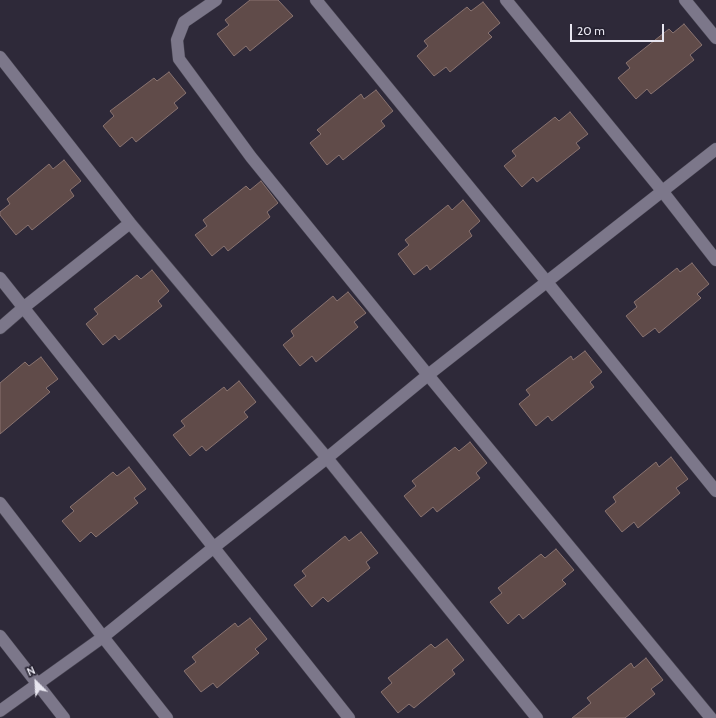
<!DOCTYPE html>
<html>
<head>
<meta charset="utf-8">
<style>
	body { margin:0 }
	#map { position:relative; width:716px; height:718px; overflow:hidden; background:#2e2939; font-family:Cabin,sans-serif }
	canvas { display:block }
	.north { position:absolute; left:16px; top:662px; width:40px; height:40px; -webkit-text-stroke:3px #24202f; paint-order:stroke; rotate:336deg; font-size:11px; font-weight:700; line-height:16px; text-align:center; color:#e7e5ef }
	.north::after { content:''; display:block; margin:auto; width:14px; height:18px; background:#e7e5ef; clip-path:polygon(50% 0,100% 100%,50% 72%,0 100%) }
	.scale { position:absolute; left:570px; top:24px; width:94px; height:18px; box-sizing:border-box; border:2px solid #e7e5ef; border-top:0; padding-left:5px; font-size:12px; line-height:14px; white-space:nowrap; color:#e7e5ef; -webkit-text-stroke:3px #24202f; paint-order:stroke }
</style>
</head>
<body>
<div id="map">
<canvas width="716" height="718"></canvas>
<div class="north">N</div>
<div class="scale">20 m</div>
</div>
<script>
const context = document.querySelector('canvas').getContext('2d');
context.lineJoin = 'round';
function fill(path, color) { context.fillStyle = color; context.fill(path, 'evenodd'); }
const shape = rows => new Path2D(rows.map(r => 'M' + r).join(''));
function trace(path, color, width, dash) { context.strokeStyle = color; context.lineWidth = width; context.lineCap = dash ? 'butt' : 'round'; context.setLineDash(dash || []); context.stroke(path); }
const building = shape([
	[250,0,278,0,293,16,250,51,246,46,234,56,217,34,229,25,225,20,250,0],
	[483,2,500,23,488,33,492,37,450,72,446,67,434,76,417,56,428,46,424,41,467,7,471,11,483,2],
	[684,24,702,45,690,55,694,60,651,94,647,89,636,99,618,78,630,68,626,63,669,29,673,33,684,24],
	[169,72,186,93,174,103,178,108,136,142,132,137,120,147,103,126,114,116,110,111,154,78,157,81,169,72],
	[376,90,393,111,381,121,385,126,343,160,339,155,327,165,310,143,321,134,317,130,361,94,364,99,376,90],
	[570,112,588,134,576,143,580,148,537,182,533,177,522,187,504,166,516,156,512,151,555,117,559,121,570,112],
	[64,160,81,181,70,190,74,196,32,230,28,225,16,235,0,215,0,212,10,204,7,199,49,164,53,169,64,160],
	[261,181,278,203,267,212,270,217,228,251,224,246,212,256,195,235,207,226,203,220,246,186,250,190,261,181],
	[463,200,480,221,469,231,472,236,430,270,427,265,414,275,398,254,409,245,405,240,448,205,452,210,463,200],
	[692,263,709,284,697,294,701,298,659,333,655,328,643,337,626,316,637,307,634,302,677,268,680,272,692,263],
	[152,270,169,291,158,301,162,306,119,340,115,335,103,345,86,324,98,314,94,309,137,275,141,279,152,270],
	[348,292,366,313,354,322,358,327,316,362,312,356,300,366,283,345,294,336,291,331,333,296,337,301,348,292],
	[585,351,602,372,590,382,594,387,552,421,548,416,536,426,519,404,530,395,526,390,571,356,573,360,585,351],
	[41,357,58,379,46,388,50,392,0,434,0,383,25,362,29,366,41,357],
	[239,381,256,402,244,412,248,417,206,451,202,446,190,456,173,435,185,426,181,421,224,387,227,391,239,381],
	[470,442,487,463,476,473,480,478,437,512,433,507,421,517,404,496,416,486,412,481,455,447,459,451,470,442],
	[671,457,688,479,676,488,680,493,638,528,634,522,622,532,605,511,616,502,613,497,656,462,659,467,671,457],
	[129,467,146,489,134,498,138,503,96,537,91,532,80,542,62,521,74,511,70,507,113,472,117,476,129,467],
	[361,532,378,553,366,562,370,568,328,602,323,597,312,607,294,585,306,576,302,571,345,536,349,541,361,532],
	[556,549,574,570,562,580,566,584,523,619,519,614,508,624,490,602,502,593,498,588,541,554,545,558,556,549],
	[250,618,267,639,255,649,259,653,217,688,213,683,201,692,184,671,196,662,192,657,235,623,238,627,250,618],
	[447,639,464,660,452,670,455,674,414,708,409,704,398,713,381,692,392,683,388,678,431,644,435,648,447,639],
	[646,658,663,680,651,689,655,694,625,718,572,718,591,703,587,698,631,663,634,668,646,658]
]);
fill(building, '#604b49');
trace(building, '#897370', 1);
const minor = shape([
	[216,0,184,22,177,40,179,59,251,157,428,375,711,718],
	[316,0,547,282,716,491],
	[506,0,663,192,716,260],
	[685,0,716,38],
	[0,57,130,223,327,458,537,718],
	[0,278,349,718],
	[0,328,23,308,130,223],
	[0,503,103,637,167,718],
	[0,636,64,718],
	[0,711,103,637,213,548,327,458,428,375,716,149]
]);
trace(minor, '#484552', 13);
trace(minor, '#7c778a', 12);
</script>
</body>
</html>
